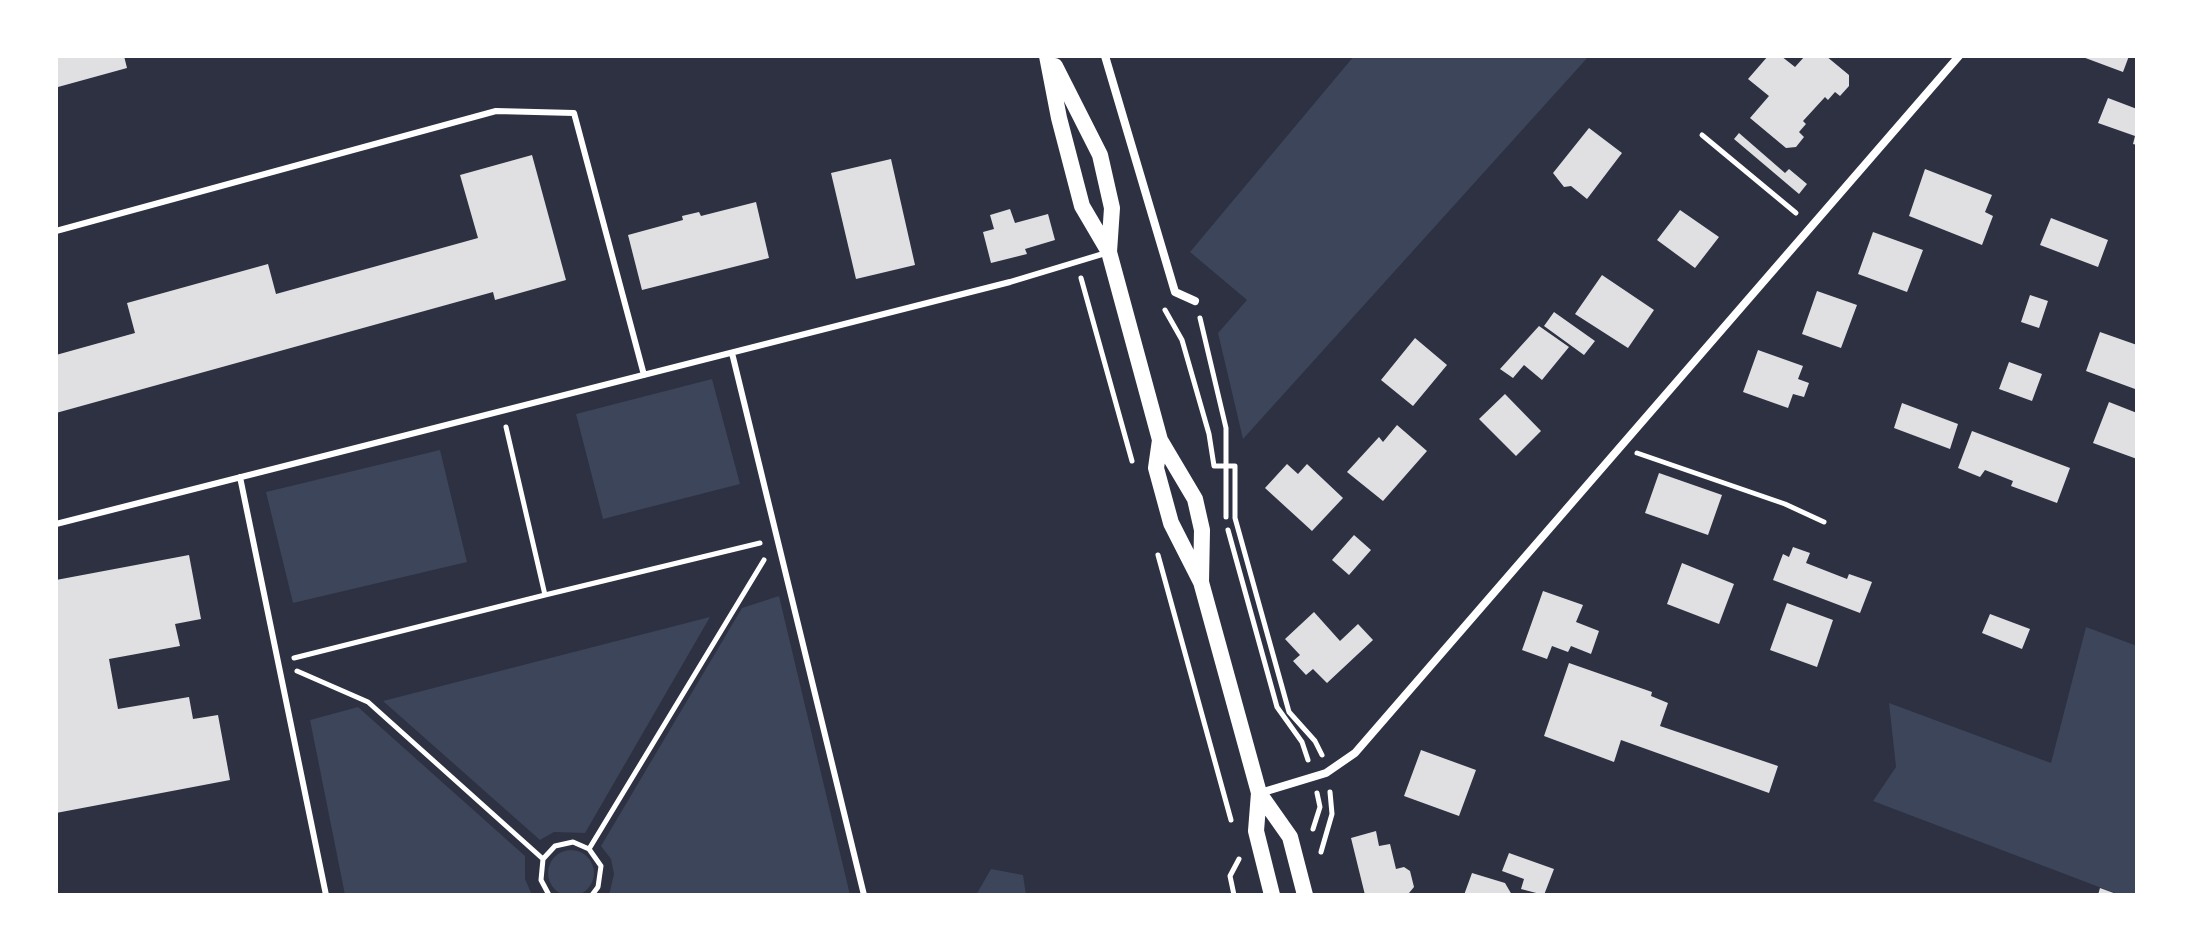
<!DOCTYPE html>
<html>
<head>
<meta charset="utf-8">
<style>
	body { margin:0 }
	#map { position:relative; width:2193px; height:951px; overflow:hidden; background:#2d3142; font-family:Karla,sans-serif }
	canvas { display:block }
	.frame { position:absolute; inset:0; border:58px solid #fff; pointer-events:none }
</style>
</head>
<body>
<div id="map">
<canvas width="2193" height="951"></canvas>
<div class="frame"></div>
</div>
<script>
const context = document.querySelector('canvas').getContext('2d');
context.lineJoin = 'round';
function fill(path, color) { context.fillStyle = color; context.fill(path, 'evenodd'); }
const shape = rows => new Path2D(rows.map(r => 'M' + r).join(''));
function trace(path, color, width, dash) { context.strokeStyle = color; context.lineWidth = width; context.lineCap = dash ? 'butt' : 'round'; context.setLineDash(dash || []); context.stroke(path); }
fill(shape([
	[1354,56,1589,56,1243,439,1218,333,1247,300,1190,252],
	[712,379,740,484,603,519,576,414],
	[440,450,467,562,293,603,266,492],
	[779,596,850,895,609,895,614,874,611,859,601,846,742,608],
	[710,617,585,833,554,832,540,840,383,701],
	[2086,627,2137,646,2137,895,2120,895,1873,801,1896,767,1889,703,2051,763],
	[358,707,525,856,525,879,532,895,345,895,310,720],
	'548 873a23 23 0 1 1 46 0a23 23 0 1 1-46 0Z',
	[991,869,1023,875,1026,895,976,895]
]), '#3c4559');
fill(shape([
	[56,56,124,56,127,68,58,87],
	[1768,56,1781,56,1795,67,1805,56,1826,56,1849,75,1849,86,1840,96,1835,92,1828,100,1825,97,1803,121,1806,124,1799,132,1804,137,1796,147,1786,148,1750,118,1769,96,1748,79],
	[2080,56,2129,56,2123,72],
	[2108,98,2137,109,2137,145,2133,144,2135,136,2098,123],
	[1589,128,1622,153,1587,199,1571,186,1564,187,1553,173],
	[1739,133,1785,173,1789,169,1807,184,1799,194,1734,139],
	[532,155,566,280,495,300,493,292,56,413,56,355,135,333,127,303,268,264,276,294,478,238,460,175],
	[891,159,915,265,856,279,831,173],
	[1925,169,1992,195,1985,212,1993,216,1982,245,1909,216],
	[756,202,769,258,642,290,628,235,683,220,682,216,699,212,701,216],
	[1010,209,1015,223,1048,214,1055,240,1025,249,1027,254,991,263,983,232,994,229,990,215],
	[1680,210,1719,237,1695,268,1657,240],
	[2051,218,2108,240,2098,267,2040,245],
	[1873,232,1923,250,1907,292,1858,274],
	[1602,275,1654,310,1628,348,1575,314],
	[1817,291,1857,305,1841,348,1802,334],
	[2030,295,2048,301,2039,328,2021,322],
	[1554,312,1595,341,1584,355,1544,326],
	[1539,326,1569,347,1542,380,1524,365,1513,378,1500,369],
	[2100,332,2137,345,2135,389,2086,371],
	[1415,338,1447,365,1413,406,1381,380],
	[1758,350,1803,366,1798,379,1809,383,1804,397,1793,394,1788,408,1743,392],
	[2009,362,2042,374,2032,401,1999,389],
	[1505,394,1541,431,1516,456,1479,419],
	[2109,402,2137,413,2137,459,2093,443],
	[1902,403,1958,424,1950,449,1894,428],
	[1397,425,1427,451,1383,501,1347,472,1379,437,1383,442],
	[1972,431,2070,468,2057,503,2011,486,2013,481,1985,470,1980,477,1958,468],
	[1287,464,1298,474,1307,464,1343,498,1312,531,1265,488],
	[1659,473,1722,495,1708,535,1645,513],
	[1354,535,1371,550,1349,575,1332,560],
	[1793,547,1810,553,1806,563,1847,579,1849,574,1872,582,1860,613,1773,580,1783,554,1789,557],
	[189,555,201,619,175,624,180,646,109,659,118,709,189,697,193,719,218,715,230,780,56,813,56,580],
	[1682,563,1734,584,1719,624,1667,604],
	[1543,591,1583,605,1576,622,1599,631,1591,654,1571,646,1568,652,1552,646,1547,659,1522,650],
	[1787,603,1833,620,1817,667,1770,650],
	[1314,612,1340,641,1358,624,1373,640,1327,683,1313,669,1306,675,1293,661,1300,655,1285,639],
	[1990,614,2030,629,2022,649,1982,633],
	[1569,663,1652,692,1651,696,1668,703,1660,726,1778,766,1769,793,1621,740,1614,762,1544,736],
	[1421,750,1476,770,1459,816,1404,796],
	[1376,831,1379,846,1390,844,1396,869,1404,867,1410,871,1414,887,1409,893,1365,895,1351,838],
	[1509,853,1554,869,1544,895,1521,889,1524,879,1502,871],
	[1472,873,1505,883,1512,895,1464,895],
	[2100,888,2119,895,2098,895]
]), '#e0e0e3');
trace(shape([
	[1702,135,1796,213],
	[1081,278,1132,461],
	[1165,310,1182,340,1209,434,1214,466,1235,466,1235,518,1289,712,1315,741,1322,755],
	[1200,318,1226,428,1226,517],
	[506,427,545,595,760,543],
	[1637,453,1785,504,1824,522],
	[1228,530,1277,707,1302,742,1308,760],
	[1158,555,1231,820],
	[294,658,545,595],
	[297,671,368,702,543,859],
	[1313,829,1320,807,1317,793],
	[589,849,764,560],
	[1321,852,1332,814,1330,792],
	[549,895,541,880,543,859,555,846,573,842,589,849,601,866,598,887,592,895],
	[1234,895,1230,876,1239,859]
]), '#fff', 5);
trace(shape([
	[56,231,496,111,574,113,644,375],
	[732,353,864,895],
	[240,477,326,895],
	[56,524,1010,282,1106,253]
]), '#fff', 6);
trace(shape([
	[1105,56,1175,292,1195,301],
	[1260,793,1326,773,1355,753,1959,56]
]), '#fff', 8);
trace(shape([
	[1047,56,1059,118,1082,206,1109,252,1160,440,1195,499,1202,530,1201,582],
	[1055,66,1100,155,1112,208,1109,252],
	[1160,440,1156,468,1171,523,1201,582,1259,793,1290,837,1305,895],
	[1259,793,1256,831,1272,895]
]), '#fff', 16);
</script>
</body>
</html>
